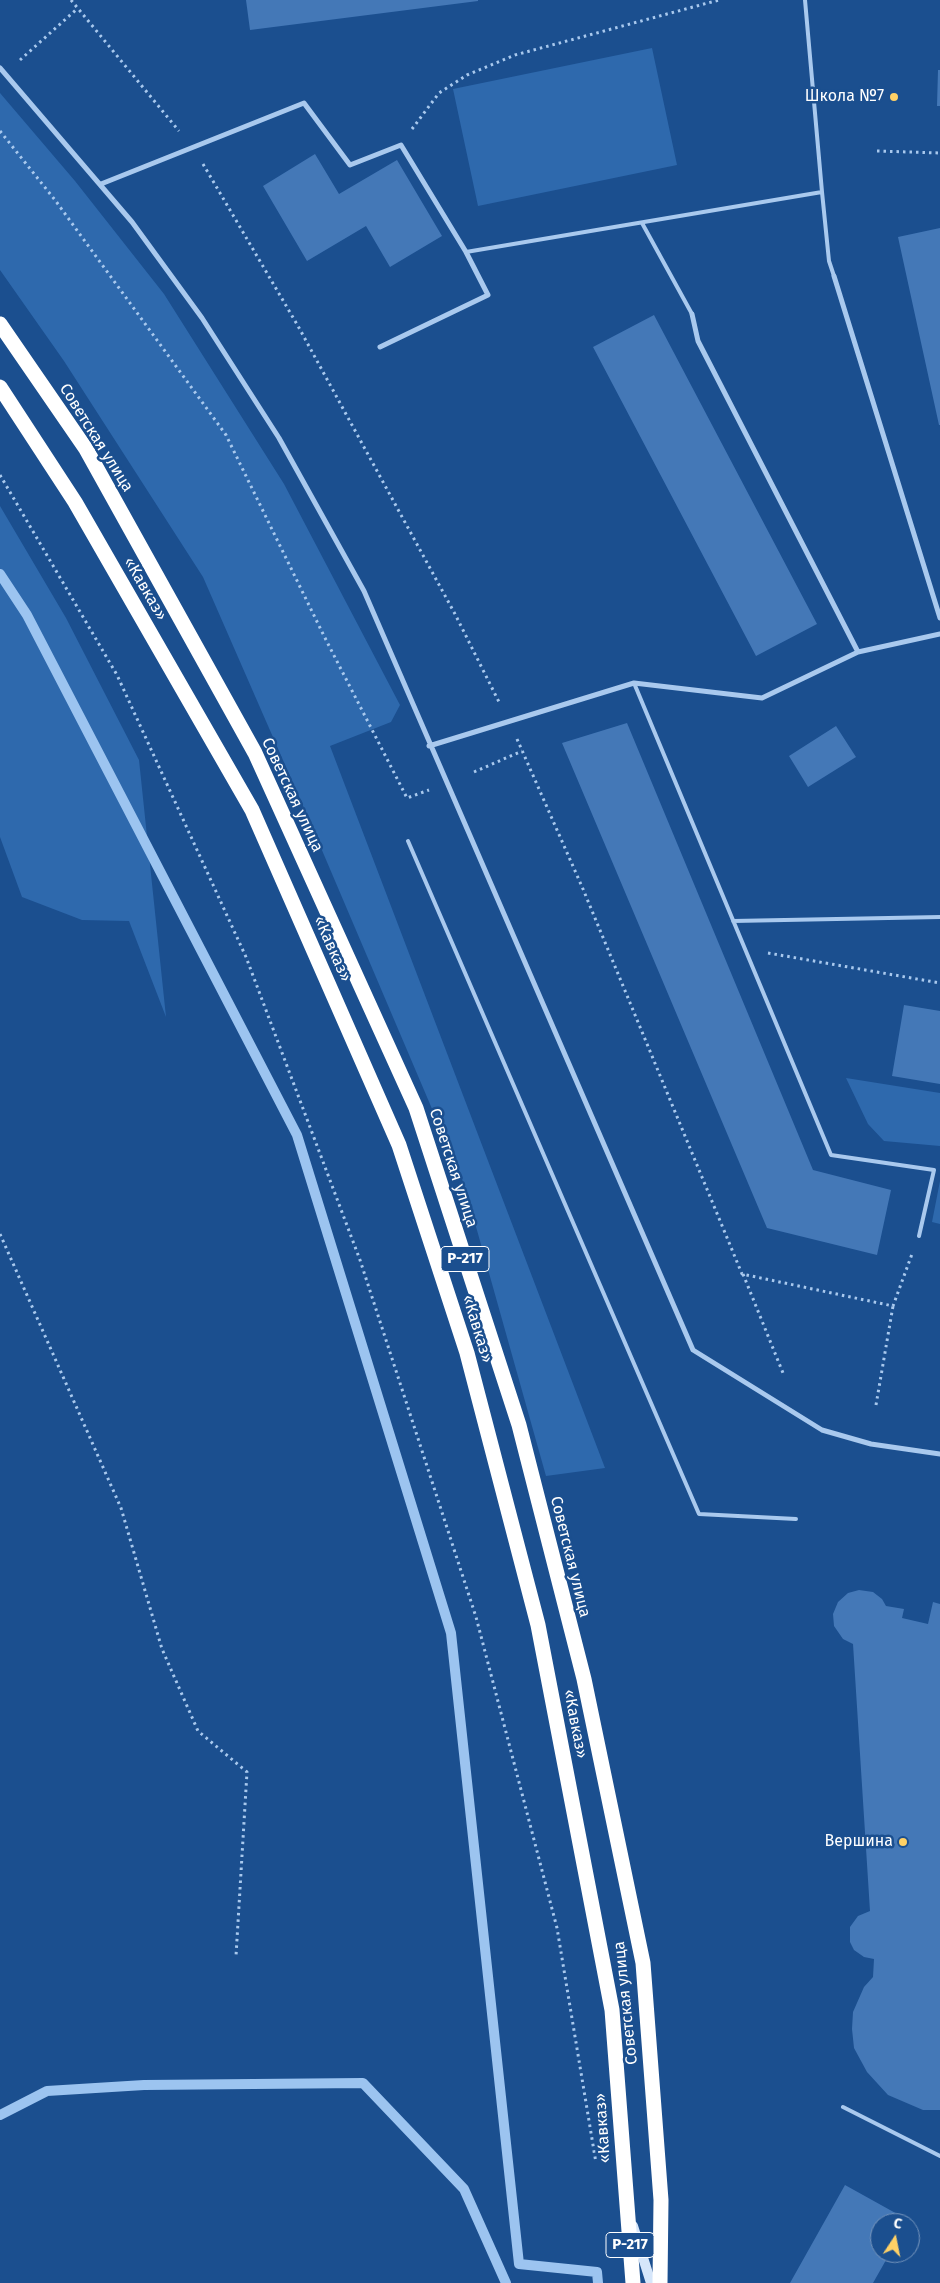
<!DOCTYPE html>
<html>
<head>
<meta charset="utf-8">
<style>
	body { margin:0 }
	#map { position:relative; width:940px; height:2283px; overflow:hidden; background:#1b4f8f; font-family:"Fira Sans",sans-serif }
	canvas { display:block }
	.north { position:absolute; left:870px; top:2213px; width:50px; height:50px; box-sizing:border-box; background:#1b4f8f; border:1px solid #7695bc; border-radius:50%; rotate:11deg; font-size:14px; font-weight:700; line-height:20px; text-align:center; color:#fff }
	.north::after { content:''; display:block; margin:auto; width:18px; height:22px; background:#ffd166; clip-path:polygon(50% 0,100% 100%,50% 72%,0 100%) }
</style>
</head>
<body>
<div id="map">
<canvas width="940" height="2283"></canvas>
<div class="north">С</div>
</div>
<script>
const context = document.querySelector('canvas').getContext('2d');
context.lineJoin = 'round';
function fill(path, color) { context.fillStyle = color; context.fill(path, 'evenodd'); }
const shape = rows => new Path2D(rows.map(r => 'M' + r).join(''));
function trace(path, color, width, dash) { context.strokeStyle = color; context.lineWidth = width; context.lineCap = dash ? 'butt' : 'round'; context.setLineDash(dash || []); context.stroke(path); }
function label(font, color, halo, rows, align = 'center') {
  context.font = font + ' "Fira Sans",sans-serif'; context.lineWidth = 5; context.setLineDash([]); context.textBaseline = 'middle'; context.strokeStyle = halo; context.fillStyle = color; for (const [text, x, y, turn = 0] of rows) {
    context.save(); context.translate(x, y); context.rotate((+turn || 0) * Math.PI / 180); context.textAlign = isNaN(turn) ? turn : align; if (halo) context.strokeText(text, 0, 0); context.fillText(text, 0, 0); context.restore();
  }
}
fill(shape([
	[652,48,677,165,478,206,453,89],
	[0,93,75,181,164,294,284,484,400,705,391,722,330,746,605,1468,546,1476,464,1184,307,815,203,577,64,361,0,270],
	[0,506,66,618,139,760,166,1017,129,921,82,920,22,897,0,837],
	[846,1078,940,1093,940,1146,884,1141,868,1124],
	[940,1181,940,1224,932,1222]
]), '#2e69ad');
trace(shape([
	[0,574,27,615,297,1135,451,1633,519,2264,597,2272,598,2283],
	[0,2115,47,2091,144,2085,363,2083,464,2189,506,2283]
]), '#9cc4f0', 10);
fill(shape([
	[246,0,478,0,478,1,250,30],
	[938,70,940,70,940,106,937,106],
	[315,154,339,194,397,160,442,236,390,267,366,226,307,261,263,186],
	[940,228,940,425,939,425,898,237],
	[654,315,817,624,756,656,593,347],
	[627,723,813,1170,891,1190,877,1255,767,1228,562,743],
	[836,726,856,757,808,787,789,756],
	[904,1005,940,1011,940,1084,892,1076],
	[859,1590,873,1592,882,1599,886,1606,904,1609,902,1618,928,1624,933,1602,940,1604,940,2110,923,2110,888,2095,867,2072,854,2048,852,2029,853,2012,864,1987,873,1977,874,1959,864,1957,854,1950,850,1942,850,1927,858,1916,870,1911,853,1644,843,1639,834,1626,833,1614,838,1602,848,1593],
	[845,2185,908,2220,907,2223,880,2223,880,2253,890,2253,873,2283,790,2283]
]), '#4478b7');
trace(shape([
	[71,0,179,131],
	[20,60,78,8],
	[412,129,439,93,467,75,515,55,719,0],
	[0,131,55,200,226,435,324,636,407,798,429,790],
	[877,151,940,153],
	[203,164,298,326,455,614,500,704],
	[0,475,117,675,246,957,360,1260,476,1617,557,1928,596,2163],
	[517,739,583,889,742,1274,893,1306,912,1254],
	[474,772,522,751],
	[768,953,940,983],
	[0,1234,121,1508,162,1649,198,1731,247,1772,236,1956],
	[743,1274,783,1373],
	[876,1405,893,1306]
]), '#a9c9ee', 3, [2.5, 4]);
trace(shape([
	[805,0,822,192,829,261,834,276],
	[642,223,692,314],
	[466,252,822,192],
	[634,683,831,1155,934,1170,919,1236],
	[408,841,699,1514,796,1519],
	[733,921,940,917],
	[843,2107,940,2156]
]), '#a9c9ee', 4);
trace(shape([
	[0,68,132,222,202,318,279,438,364,591,693,1350,822,1430,871,1444,940,1454],
	[101,184,304,103,350,165,401,145,466,252,488,295,380,347],
	[834,276,940,618],
	[692,314,698,341,858,652],
	[429,746,634,683,762,698,858,652,940,634]
]), '#a9c9ee', 5);
trace(shape([
	[633,2226,651,2283]
]), '#d6e6fa', 10);
trace(shape([
	[0,324,86,449,255,753,416,1108,519,1425,584,1679,643,1963,661,2200,660,2283],
	[0,387,75,502,252,810,399,1145,467,1353,538,1625,612,2010,633,2283]
]), '#fff', 15);
for (const [x, y, r, color] of [
	[894,97,5,"#ffd166"],
	[903,1842,5,"#ffd166"]
]) { const dot = new Path2D(); dot.arc(x, y, r, 0, 2 * Math.PI); context.fillStyle = color; context.fill(dot); trace(dot, '#1b4f8f', 2); }
for (const [x, y, w] of [
	[465,1259,48],
	[630,2245,48]
]) { const box = new Path2D(); box.roundRect(x - w / 2, y - 12.5, w, 25, 4); context.fillStyle = '#1b4f8f'; context.fill(box); trace(box, '#fff', 1); }
label('bold 15px', '#fff', null, [
	["Р-217",465,1259],
	["Р-217",630,2245]
]);
label('16px', '#fff', '#1b4f8f', [
	["Школа №7",884,97],
	["Вершина",893,1842]
], 'right');
label('16px', '#fff', '#1b4f8f', [
	["Советская улица",96,438,58],
	["«Кавказ»",145,589,60],
	["Советская улица",292,795,65],
	["«Кавказ»",332,949,66],
	["Советская улица",453,1168,72],
	["«Кавказ»",477,1329,73],
	["Советская улица",570,1557,76],
	["«Кавказ»",575,1724,79],
	["Советская улица",626,2003,-96],
	["«Кавказ»",603,2128,-94]
]);
</script>
</body>
</html>
